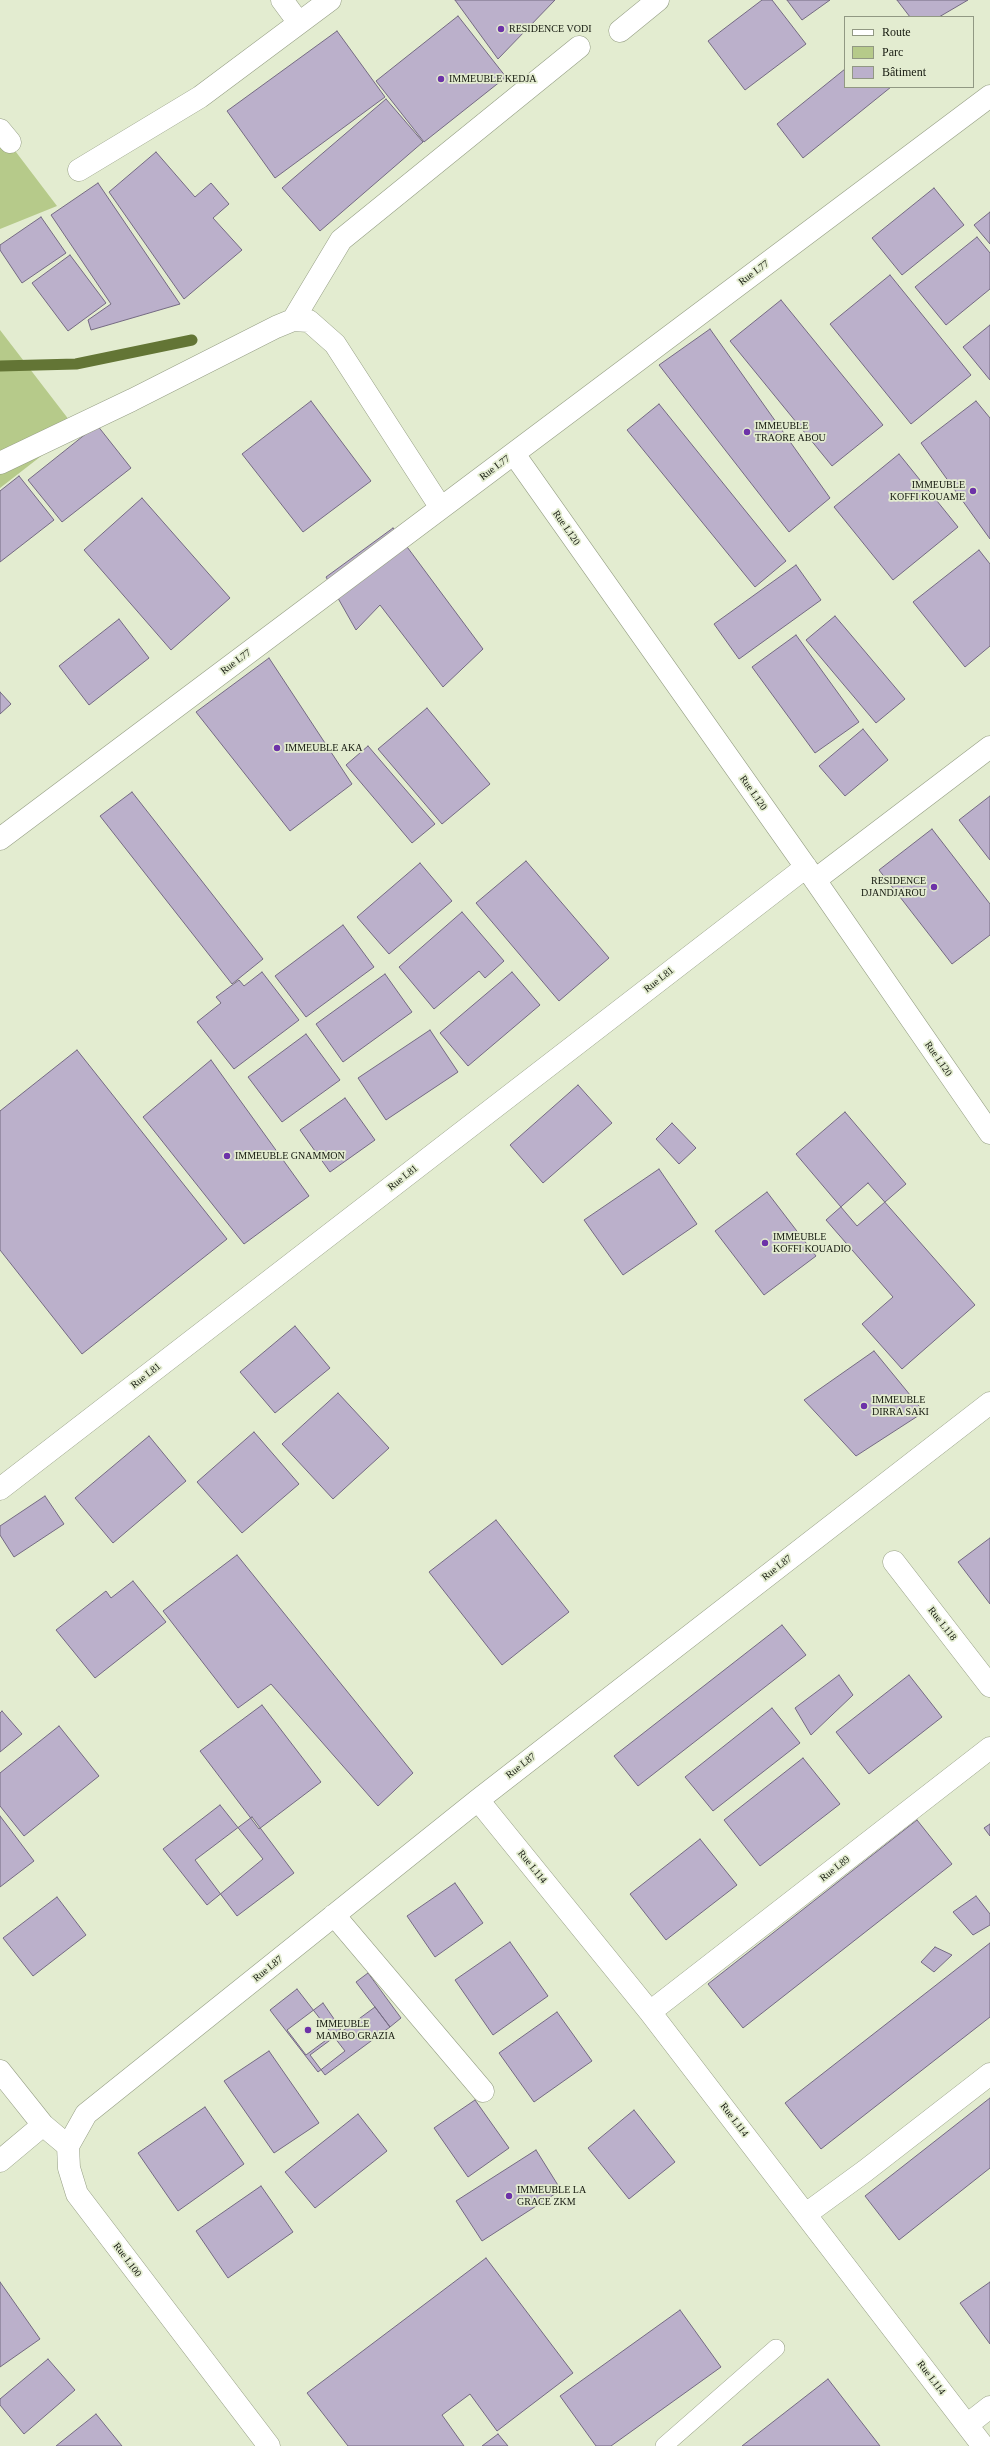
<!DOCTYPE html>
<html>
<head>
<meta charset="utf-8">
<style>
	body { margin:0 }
	#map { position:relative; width:990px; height:2446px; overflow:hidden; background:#e3ecd0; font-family:Georgia,serif }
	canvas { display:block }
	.legend { position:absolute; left:844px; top:16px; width:130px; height:72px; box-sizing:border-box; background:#e3ecd0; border:1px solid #919883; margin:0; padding:5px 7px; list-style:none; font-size:12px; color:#15190f }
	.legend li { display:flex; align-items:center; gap:8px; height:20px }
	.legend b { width:20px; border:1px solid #919883 }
</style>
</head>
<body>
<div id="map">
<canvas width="990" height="2446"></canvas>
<ul class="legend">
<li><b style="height:5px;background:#fff"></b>Route</li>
<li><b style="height:11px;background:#b6ca8a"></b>Parc</li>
<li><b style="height:11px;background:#bbb0cb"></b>Bâtiment</li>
</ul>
</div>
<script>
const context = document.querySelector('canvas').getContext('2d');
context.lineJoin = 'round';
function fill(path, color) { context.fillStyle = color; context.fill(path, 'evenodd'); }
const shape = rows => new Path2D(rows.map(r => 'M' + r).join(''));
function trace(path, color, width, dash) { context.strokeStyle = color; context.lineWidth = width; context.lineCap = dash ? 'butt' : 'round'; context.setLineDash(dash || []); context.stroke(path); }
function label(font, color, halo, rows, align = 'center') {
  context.font = font + ' Georgia,serif'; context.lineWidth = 3.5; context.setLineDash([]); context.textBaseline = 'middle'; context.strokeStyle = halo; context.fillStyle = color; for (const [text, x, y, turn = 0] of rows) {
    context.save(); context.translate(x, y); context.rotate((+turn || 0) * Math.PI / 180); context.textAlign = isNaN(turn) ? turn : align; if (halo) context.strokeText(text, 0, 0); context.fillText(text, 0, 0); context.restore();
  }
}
fill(shape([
	[0,131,57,206,0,229],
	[0,330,76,429,0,488]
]), '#b6ca8a');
trace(shape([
	[0,366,76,364,192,340]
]), '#637535', 11);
const building = shape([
	[455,0,555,0,498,59,455,0],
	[762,0,772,0,806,44,745,90,708,41,762,0],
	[787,0,830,0,802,20,787,0],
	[897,0,968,0,939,17,910,17,897,0],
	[458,16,506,77,424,142,376,81,458,16],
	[337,31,385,97,275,178,227,111,337,31],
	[845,69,845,87,891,87,803,158,777,124,845,69],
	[386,99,423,142,320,231,282,188,386,99],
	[156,152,195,197,211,183,229,204,213,218,242,250,184,299,109,192,156,152],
	[98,183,180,304,91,330,88,320,111,304,51,215,98,183],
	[934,188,964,225,902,275,872,238,934,188],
	[990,212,990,244,974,225,990,212],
	[41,217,66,253,22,283,0,250,0,245,41,217],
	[977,237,990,253,990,289,946,325,915,287,977,237],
	[70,255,106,303,68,331,32,283,70,255],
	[890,275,971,375,911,424,830,324,890,275],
	[781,300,883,425,832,466,730,341,781,300],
	[990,325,990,380,963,347,990,325],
	[710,329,830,498,789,532,659,365,710,329],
	[311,401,371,481,303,532,242,454,311,401],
	[976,401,990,418,990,539,921,443,976,401],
	[659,404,786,561,755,587,627,430,659,404],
	[97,425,131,468,62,522,28,480,97,425],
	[899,454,958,527,893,580,834,507,899,454],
	[19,476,54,520,0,562,0,491,19,476],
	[142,498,230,598,171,650,84,550,142,498],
	[393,528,483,649,443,687,380,605,356,630,326,577,393,528],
	[979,550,990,564,990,646,965,667,913,602,979,550],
	[796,565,821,600,739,659,714,624,796,565],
	[835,616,905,699,876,723,806,640,835,616],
	[119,619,149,658,89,705,59,666,119,619],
	[796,635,859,722,815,753,752,667,796,635],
	[269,658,352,784,290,831,196,712,269,658],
	[0,692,11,704,0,714,0,692],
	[427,708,490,784,442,824,378,749,427,708],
	[863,729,888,760,845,796,819,766,863,729],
	[368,746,435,824,412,843,346,765,368,746],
	[132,792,263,959,232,984,100,816,132,792],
	[990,796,990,860,959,820,990,796],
	[932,829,990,904,990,935,952,964,879,870,932,829],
	[526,861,609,958,559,1001,476,903,526,861],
	[420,863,452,901,389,954,357,917,420,863],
	[462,912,504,961,485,978,479,971,434,1009,399,967,462,912],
	[343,925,374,967,306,1017,275,976,343,925],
	[262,972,299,1020,234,1069,197,1022,221,1003,216,997,239,980,244,986,262,972],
	[512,972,540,1005,468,1066,440,1033,512,972],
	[385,974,412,1012,343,1062,316,1024,385,974],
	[430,1030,458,1072,386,1120,358,1078,430,1030],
	[306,1034,340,1080,282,1122,248,1077,306,1034],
	[77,1050,227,1239,82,1354,0,1250,0,1111,77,1050],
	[211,1060,309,1196,244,1244,143,1117,211,1060],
	[578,1085,612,1123,543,1183,510,1145,578,1085],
	[345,1098,375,1140,330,1172,300,1130,345,1098],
	[845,1112,906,1184,857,1226,796,1154,845,1112],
	[672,1123,696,1148,679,1164,656,1139,672,1123],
	[659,1169,697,1224,623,1275,584,1220,659,1169],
	[868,1183,975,1305,902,1369,862,1324,893,1297,826,1220,868,1183],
	[767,1192,816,1256,764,1295,715,1231,767,1192],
	[295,1326,330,1368,275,1413,240,1372,295,1326],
	[874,1351,924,1412,856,1456,804,1400,874,1351],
	[338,1393,389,1448,333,1499,282,1444,338,1393],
	[254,1432,299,1484,242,1533,197,1482,254,1432],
	[149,1436,186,1481,113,1543,75,1498,149,1436],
	[45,1496,64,1524,14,1557,0,1535,0,1526,45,1496],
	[496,1520,569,1612,502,1665,429,1572,496,1520],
	[990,1538,990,1604,958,1562,990,1538],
	[237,1555,413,1773,378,1806,271,1684,238,1708,163,1611,237,1555],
	[133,1581,166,1622,95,1678,56,1630,106,1591,111,1598,133,1581],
	[782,1625,806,1655,638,1786,614,1756,782,1625],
	[839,1675,853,1695,811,1735,795,1708,839,1675],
	[909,1675,942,1717,869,1774,836,1732,909,1675],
	[262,1705,321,1782,259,1829,200,1751,262,1705],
	[772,1708,800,1743,713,1811,685,1777,772,1708],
	[2,1711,22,1734,0,1752,0,1713,2,1711],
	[59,1726,99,1776,24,1836,0,1806,0,1773,59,1726],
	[803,1758,840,1804,760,1866,724,1820,803,1758],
	[220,1805,263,1859,207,1905,163,1849,220,1805],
	[0,1816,34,1861,0,1887,0,1816],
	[252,1817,294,1873,237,1916,195,1860,252,1817],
	[917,1820,952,1864,743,2028,708,1984,917,1820],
	[990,1824,990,1836,984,1828,990,1824],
	[700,1839,737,1885,666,1940,630,1894,700,1839],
	[455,1883,483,1923,435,1957,407,1916,455,1883],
	[976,1896,990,1914,990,1925,973,1935,953,1912,976,1896],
	[57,1897,86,1935,33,1976,3,1938,57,1897],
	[510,1942,548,1996,493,2035,455,1980,510,1942],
	[990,1943,990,2017,821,2149,785,2103,990,1943],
	[935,1947,952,1955,934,1972,921,1962,935,1947],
	[368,1973,401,2018,390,2027,356,1982,368,1973],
	[297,1989,345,2051,318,2072,270,2010,297,1989],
	[323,2003,341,2029,306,2055,287,2030,323,2003],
	[375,2007,390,2027,325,2075,310,2055,375,2007],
	[557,2012,592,2061,534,2102,499,2053,557,2012],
	[269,2051,319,2123,274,2153,224,2081,269,2051],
	[990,2098,990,2168,899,2240,865,2196,990,2098],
	[475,2100,509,2148,468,2177,434,2128,475,2100],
	[205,2107,244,2164,178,2211,138,2153,205,2107],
	[634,2110,675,2162,629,2199,588,2148,634,2110],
	[358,2114,387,2151,315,2208,285,2172,358,2114],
	[536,2150,561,2190,482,2241,456,2201,536,2150],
	[261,2186,293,2232,228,2278,196,2231,261,2186],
	[486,2258,573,2373,497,2431,470,2394,442,2415,464,2446,348,2446,307,2393,486,2258],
	[0,2282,40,2339,0,2367,0,2282],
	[990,2282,990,2344,960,2303,990,2282],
	[680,2310,721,2367,611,2446,596,2446,560,2396,680,2310],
	[48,2359,75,2390,24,2434,0,2405,0,2399,48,2359],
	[828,2379,880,2446,742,2446,828,2379],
	[96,2414,122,2446,56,2446,96,2414],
	[498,2434,508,2446,482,2446,498,2434]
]);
fill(building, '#bbb0cb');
trace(building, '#746a82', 1);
const service = shape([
	[664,2446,776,2348]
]);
const minor = shape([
	[282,0,299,23],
	[620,31,658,0],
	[0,130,10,142],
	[79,170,200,97,330,0],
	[293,320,341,240,579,47],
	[514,454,815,880,990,1133],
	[0,463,132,400,276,327,293,320,309,321,335,344,441,508],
	[0,839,990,96],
	[815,880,990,747],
	[0,1489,806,867],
	[894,1562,990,1686],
	[478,1800,650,2012,983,2446],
	[334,1915,483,2091],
	[650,2012,990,1748],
	[0,2071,43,2125,68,2146],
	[0,2161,43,2125],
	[806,2214,865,2171,990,2074],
	[967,2425,990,2407],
	[269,2446,77,2194,69,2168,68,2146,86,2114,478,1800,990,1403]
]);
trace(service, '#959e84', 18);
trace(minor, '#959e84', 23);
trace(service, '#fff', 17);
trace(minor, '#fff', 22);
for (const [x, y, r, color] of [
	[501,29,4,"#6d32a8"],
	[441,79,4,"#6d32a8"],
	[747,432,4,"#6d32a8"],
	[973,491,4,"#6d32a8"],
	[277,748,4,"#6d32a8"],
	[934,887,4,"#6d32a8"],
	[227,1156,4,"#6d32a8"],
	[765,1243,4,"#6d32a8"],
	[864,1406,4,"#6d32a8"],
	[308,2030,4,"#6d32a8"],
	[509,2196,4,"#6d32a8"]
]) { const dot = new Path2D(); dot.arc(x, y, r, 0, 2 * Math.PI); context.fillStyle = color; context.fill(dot); trace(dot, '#e3ecd0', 1.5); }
label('10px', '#15190f', '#e3ecd0', [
	["RESIDENCE VODI",509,29],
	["IMMEUBLE KEDJA",449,79],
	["IMMEUBLE",755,426],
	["TRAORE ABOU",755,438],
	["IMMEUBLE",965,485,"right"],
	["KOFFI KOUAME",965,497,"right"],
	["IMMEUBLE AKA",285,748],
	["RESIDENCE",926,881,"right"],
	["DJANDJAROU",926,893,"right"],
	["IMMEUBLE GNAMMON",235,1156],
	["IMMEUBLE",773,1237],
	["KOFFI KOUADIO",773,1249],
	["IMMEUBLE",872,1400],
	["DIRRA SAKI",872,1412],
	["IMMEUBLE",316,2024],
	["MAMBO GRAZIA",316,2036],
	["IMMEUBLE LA",517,2190],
	["GRACE ZKM",517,2202]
], 'left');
label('10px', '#15190f', '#e3ecd0', [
	["Rue L77",754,273,-37],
	["Rue L77",495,468,-37],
	["Rue L120",566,528,55],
	["Rue L77",236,662,-37],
	["Rue L120",753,793,55],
	["Rue L81",659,980,-38],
	["Rue L120",938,1059,55],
	["Rue L81",403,1178,-38],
	["Rue L81",146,1376,-38],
	["Rue L87",777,1568,-38],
	["Rue L118",942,1624,52],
	["Rue L87",521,1766,-38],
	["Rue L114",532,1867,51],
	["Rue L89",835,1869,-38],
	["Rue L87",268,1969,-39],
	["Rue L114",734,2120,53],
	["Rue L100",127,2260,53],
	["Rue L114",931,2378,53]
]);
</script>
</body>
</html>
